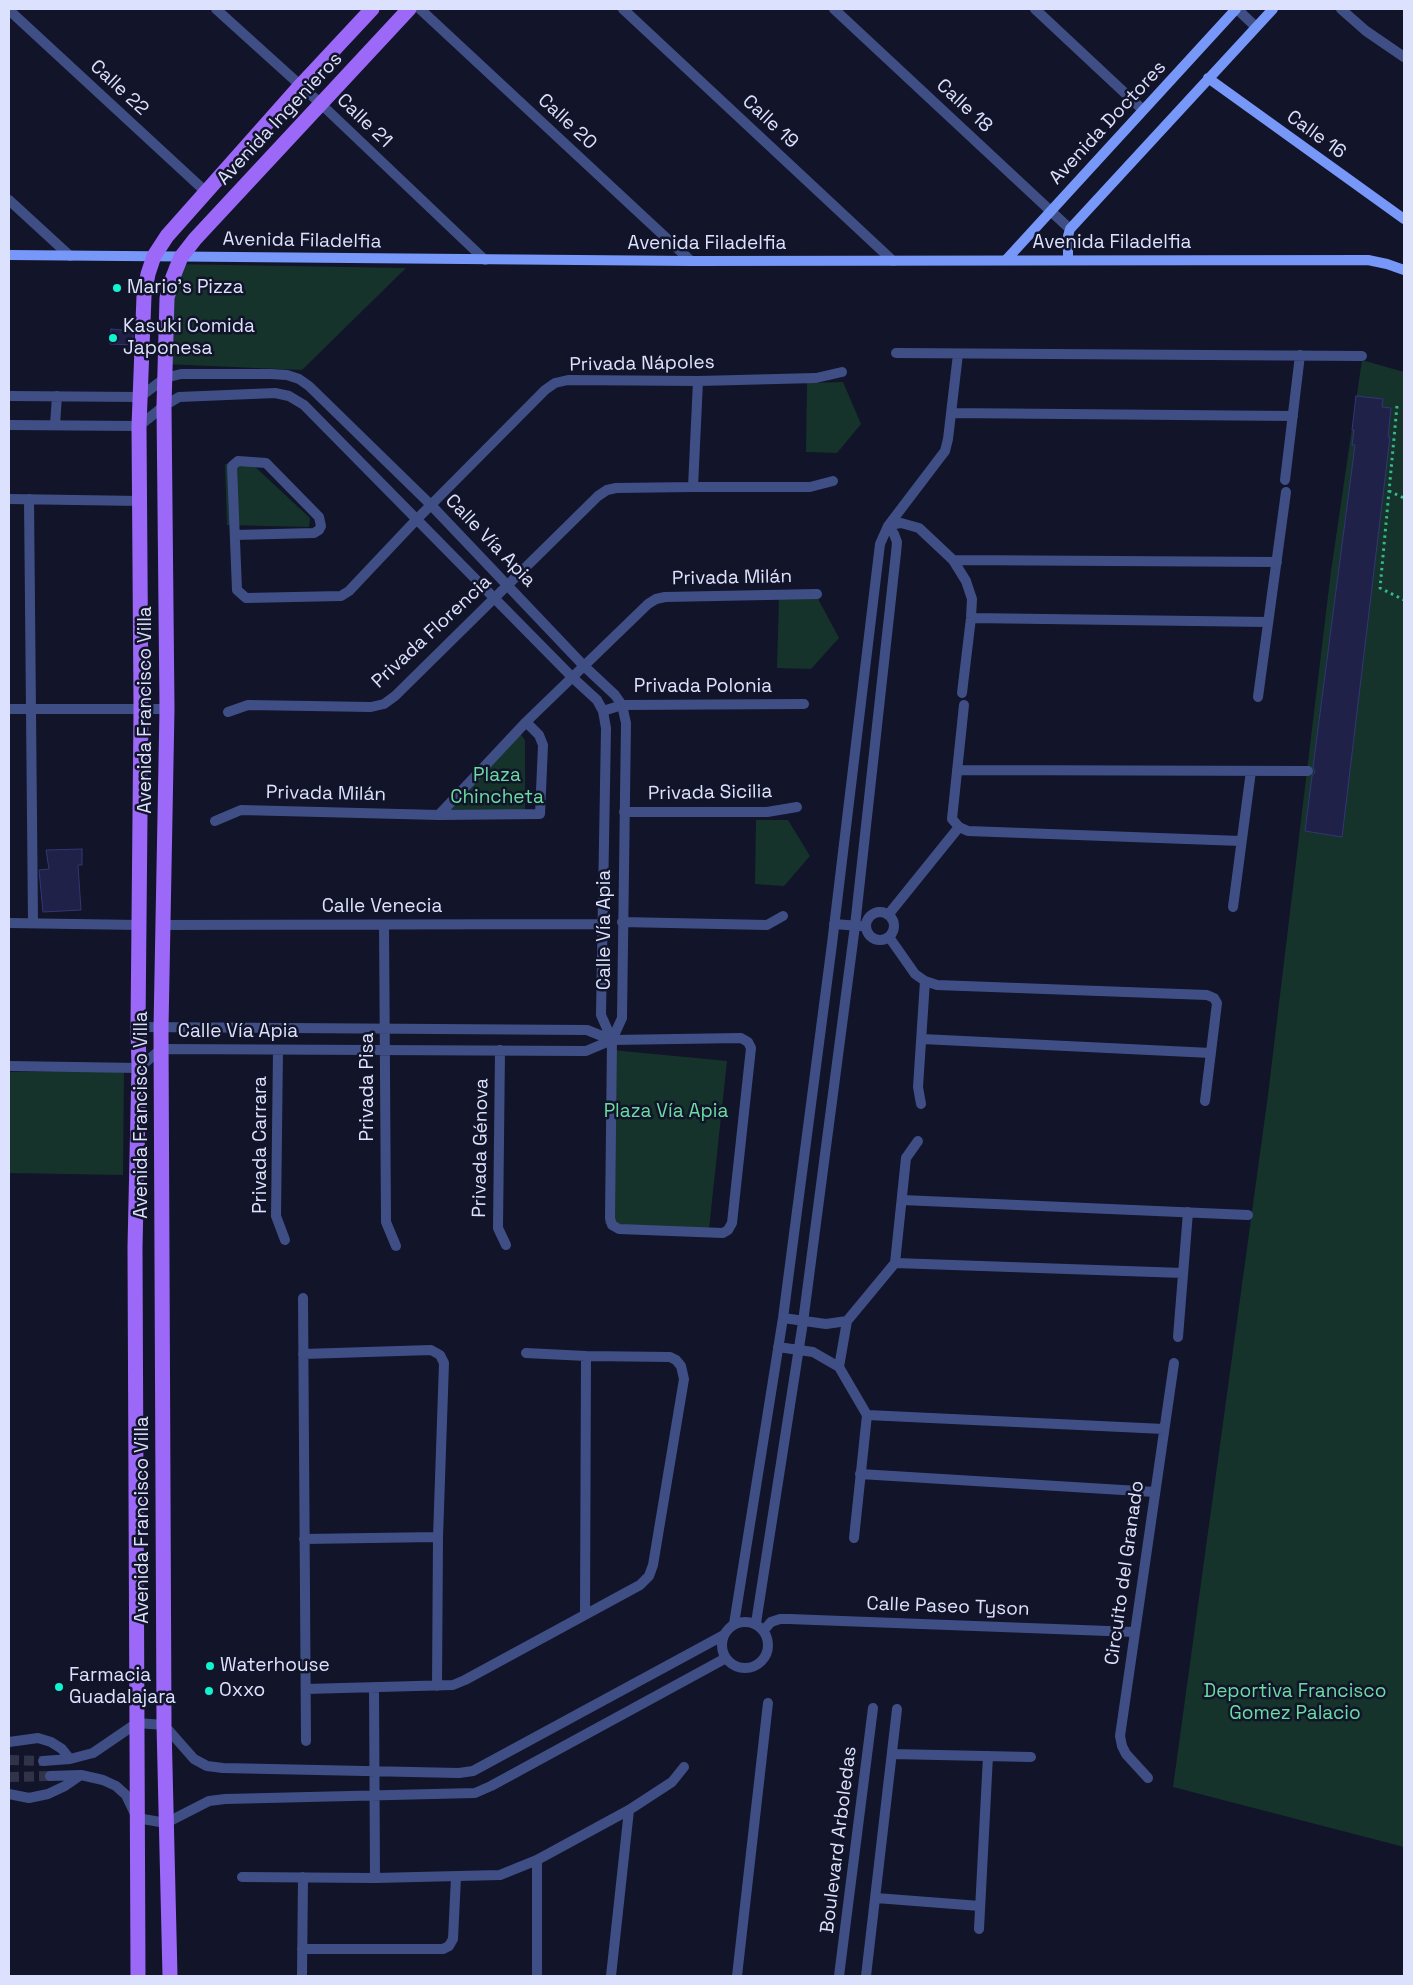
<!DOCTYPE html>
<html>
<head>
<meta charset="utf-8">
<style>
	body { margin:0 }
	#map { position:relative; width:1413px; height:1985px; overflow:hidden; background:#121429; font-family:"Space Grotesk",sans-serif }
	canvas { display:block }
	.frame { position:absolute; inset:0; border:10px solid #dce1fd; pointer-events:none }
</style>
</head>
<body>
<div id="map">
<canvas width="1413" height="1985"></canvas>
<div class="frame"></div>
</div>
<script>
const context = document.querySelector('canvas').getContext('2d');
context.lineJoin = 'round';
function fill(path, color) { context.fillStyle = color; context.fill(path, 'evenodd'); }
const shape = rows => new Path2D(rows.map(r => 'M' + r).join(''));
function trace(path, color, width, dash) { context.strokeStyle = color; context.lineWidth = width; context.lineCap = dash ? 'butt' : 'round'; context.setLineDash(dash || []); context.stroke(path); }
function label(font, color, halo, rows, align = 'center') {
  context.font = font + ' "Space Grotesk",sans-serif'; context.lineWidth = 5; context.setLineDash([]); context.textBaseline = 'middle'; context.strokeStyle = halo; context.fillStyle = color; for (const [text, x, y, turn = 0] of rows) {
    context.save(); context.translate(x, y); context.rotate((+turn || 0) * Math.PI / 180); context.textAlign = isNaN(turn) ? turn : align; if (halo) context.strokeText(text, 0, 0); context.fillText(text, 0, 0); context.restore();
  }
}
fill(shape([
	[169,264,406,268,302,370,163,364],
	[1362,360,1404,372,1404,1847,1173,1787,1268,1095,1331,571],
	[843,382,861,424,837,453,806,452,807,383],
	[225,464,253,465,310,518,309,527,227,525],
	[779,597,817,597,839,638,811,669,777,668],
	[516,728,525,740,525,815,433,813],
	[756,820,788,820,810,856,784,886,755,884],
	[612,1050,727,1061,709,1229,605,1224],
	[124,1071,123,1175,9,1173,9,1072]
]), '#15332a');
const building = shape([
	[111,329,133,331,133,345,110,344,111,329],
	[1356,396,1383,399,1382,407,1391,408,1388,437,1390,437,1342,837,1305,831,1312,776,1315,772,1313,767,1355,445,1352,445,1354,430,1352,430,1356,396],
	[82,849,82,865,78,865,81,910,43,912,39,870,49,869,46,850,82,849]
]);
fill(building, '#1f2149');
trace(building, '#323674', 1);
trace(shape([
	[9,1760,43,1761],
	[9,1777,50,1776]
]), '#303349', 10, [10, 5]);
trace(shape([
	[1397,406,1380,588,1404,600],
	[1389,491,1404,498]
]), '#36b78d', 3, [2.5, 4]);
trace(shape([
	[216,9,321,104,485,260],
	[420,9,691,261],
	[623,9,893,261],
	[834,9,1070,229],
	[1035,9,1143,110],
	[1237,9,1256,27],
	[1341,9,1366,31,1404,57],
	[9,10,206,192],
	[9,200,70,256],
	[896,353,1362,356],
	[9,396,140,397,165,378,181,374,271,374,287,375,299,379,309,386,431,505,584,666,615,695,622,705,626,723,622,1018,612,1040,610,1218,612,1225,619,1229,723,1233,728,1230,732,1223,751,1048,748,1042,741,1038,612,1040,586,1051,161,1049,139,1068,9,1066],
	[951,413,1293,416],
	[9,425,139,426,164,406,179,397,275,393,289,396,304,405,573,678,597,700,603,711,606,728,601,1015,612,1040],
	[55,425,57,396],
	[1285,480,1300,355],
	[693,487,698,381],
	[9,499,141,501],
	[29,499,33,923],
	[888,526,901,523,919,528,953,560,966,581,972,599,971,618,962,693],
	[235,535,314,533,319,530,321,526,319,517,266,463,238,461,232,466,237,590,246,598,341,596,349,591,417,519,545,390,555,383,568,380,698,381,816,378,842,372],
	[953,560,1277,562],
	[971,618,1268,622],
	[1258,697,1286,492],
	[964,705,952,819,959,827,968,831,1241,841],
	[9,709,167,709],
	[603,711,622,705,804,704],
	[228,712,248,705,371,707,384,704,395,696,598,496,607,490,616,488,693,487,810,487,833,481],
	[957,770,1308,771],
	[624,812,767,812,797,807],
	[439,815,526,722,648,604,656,599,665,597,817,594],
	[215,821,241,810,439,815,540,814,543,745,539,735,526,722],
	[1233,907,1251,771],
	'866 926a14 14 0 1 1 28 0a14 14 0 1 1-28 0Z',
	[888,915,959,827],
	[622,922,767,925,783,916],
	[9,923,139,925],
	[834,924,860,926],
	[163,925,602,924],
	[384,925,386,1222,396,1246],
	[889,937,915,974,925,981,937,985,1207,995,1214,998,1217,1003,1205,1101],
	[138,1027,587,1030,612,1040],
	[922,1039,1211,1053],
	[278,1050,276,1216,285,1240],
	[500,1050,498,1228,506,1245],
	[921,1104,918,1087,925,981],
	[902,1200,1248,1215],
	[895,1263,1183,1273],
	[303,1298,306,1741],
	[783,1318,826,1324,847,1321],
	[1178,1337,1188,1212],
	[778,1347,813,1352,839,1367,867,1415,854,1538],
	[303,1354,431,1350,440,1355,444,1363,438,1537,437,1686],
	[839,1367,847,1321,895,1263,906,1158,918,1141],
	[867,1415,1164,1429],
	[860,1474,1155,1492],
	[304,1539,438,1537],
	[585,1613,586,1356],
	'722 1645a23 23 0 1 1 46 0a23 23 0 1 1-46 0Z',
	[756,1623,803,1322,855,926,896,553,897,542,894,534,888,526],
	[734,1624,783,1318,832,944,880,544,888,526,945,451,948,439,958,354],
	[764,1630,771,1622,780,1619,789,1619,1134,1632],
	[374,1688,375,1878],
	[306,1689,453,1685,465,1680,640,1585,649,1576,653,1565,684,1379,681,1366,676,1360,670,1357,586,1356,526,1353],
	[9,1742,38,1738,51,1742,62,1749,70,1759],
	[892,1754,1031,1757],
	[43,1761,70,1759,93,1753,137,1723,164,1725,194,1759,207,1766,223,1768,459,1773,473,1771,724,1635],
	[50,1776,81,1775,103,1780,116,1786,126,1795,137,1818,166,1823,209,1801,225,1799,475,1793,491,1786,726,1658],
	[1148,1778,1126,1754,1122,1746,1120,1736,1174,1363],
	[9,1794,29,1798,48,1794,65,1786,81,1775],
	[242,1877,375,1878,500,1875,537,1860,629,1810,672,1782,684,1767],
	[876,1898,980,1906],
	[979,1929,988,1756],
	[302,1949,443,1949,449,1946,453,1939,456,1877],
	[302,1976,303,1877],
	[537,1976,537,1860],
	[611,1976,629,1810],
	[737,1976,768,1703],
	[839,1976,873,1708],
	[866,1976,897,1709]
]), '#3f4f86', 10);
trace(shape([
	[1208,78,1404,219],
	[9,255,691,261,1368,260,1387,264,1404,270],
	[1006,260,1236,9],
	[1068,260,1068,236,1070,229,1273,9]
]), '#7797f9', 10);
trace(shape([
	[138,1976,135,1247,139,1068,138,1027,141,709,139,426,144,296,148,274,154,256,167,236,301,85,372,9],
	[170,1976,164,1725,161,1028,167,709,164,406,167,298,173,277,181,257,195,239,409,9]
]), '#9c68f8', 15);
for (const [x, y, r, color] of [
	[117,288,5,"#11f4cf"],
	[113,338,5,"#11f4cf"],
	[210,1666,5,"#11f4cf"],
	[59,1687,5,"#11f4cf"],
	[209,1691,5,"#11f4cf"]
]) { const dot = new Path2D(); dot.arc(x, y, r, 0, 2 * Math.PI); context.fillStyle = color; context.fill(dot); trace(dot, '#121429', 2); }
label('19px', '#dce1fd', '#121429', [
	["Calle 22",119,88,43],
	["Calle 18",964,106,43],
	["Avenida Ingenieros",280,119,-47],
	["Calle 21",364,121,44],
	["Calle 20",567,122,43],
	["Calle 19",770,122,43],
	["Avenida Doctores",1108,123,-47],
	["Calle 16",1316,135,36],
	["Avenida Filadelfia",302,241,1],
	["Avenida Filadelfia",1112,243],
	["Avenida Filadelfia",707,244],
	["Privada Nápoles",642,364,-1],
	["Calle Vía Apia",490,541,46],
	["Privada Milán",732,578,-1],
	["Privada Florencia",432,632,-43],
	["Privada Polonia",703,687],
	["Avenida Francisco Villa",146,710,-90],
	["Privada Sicilia",710,793,-1],
	["Privada Milán",326,794,1],
	["Calle Venecia",382,907],
	["Calle Vía Apia",605,930,-90],
	["Calle Vía Apia",238,1032],
	["Privada Pisa",368,1087,-90],
	["Avenida Francisco Villa",142,1115,-90],
	["Privada Carrara",261,1145,-90],
	["Privada Génova",481,1148,-89],
	["Avenida Francisco Villa",143,1520,-90],
	["Circuito del Granado",1125,1573,-82],
	["Calle Paseo Tyson",948,1607,2],
	["Boulevard Arboledas",839,1840,-83]
]);
label('19px', '#dce1fd', '#121429', [
	["Mario's Pizza",127,288],
	["Kasuki Comida",123,327],
	["Japonesa",123,349],
	["Waterhouse",220,1666],
	["Farmacia",69,1676],
	["Guadalajara",69,1698],
	["Oxxo",219,1691]
], 'left');
label('19px', '#6adca1', '#121429', [
	["Plaza",497,776],
	["Chincheta",497,798],
	["Plaza Vía Apia",666,1112],
	["Deportiva Francisco",1295,1692],
	["Gomez Palacio",1295,1714]
]);
</script>
</body>
</html>
